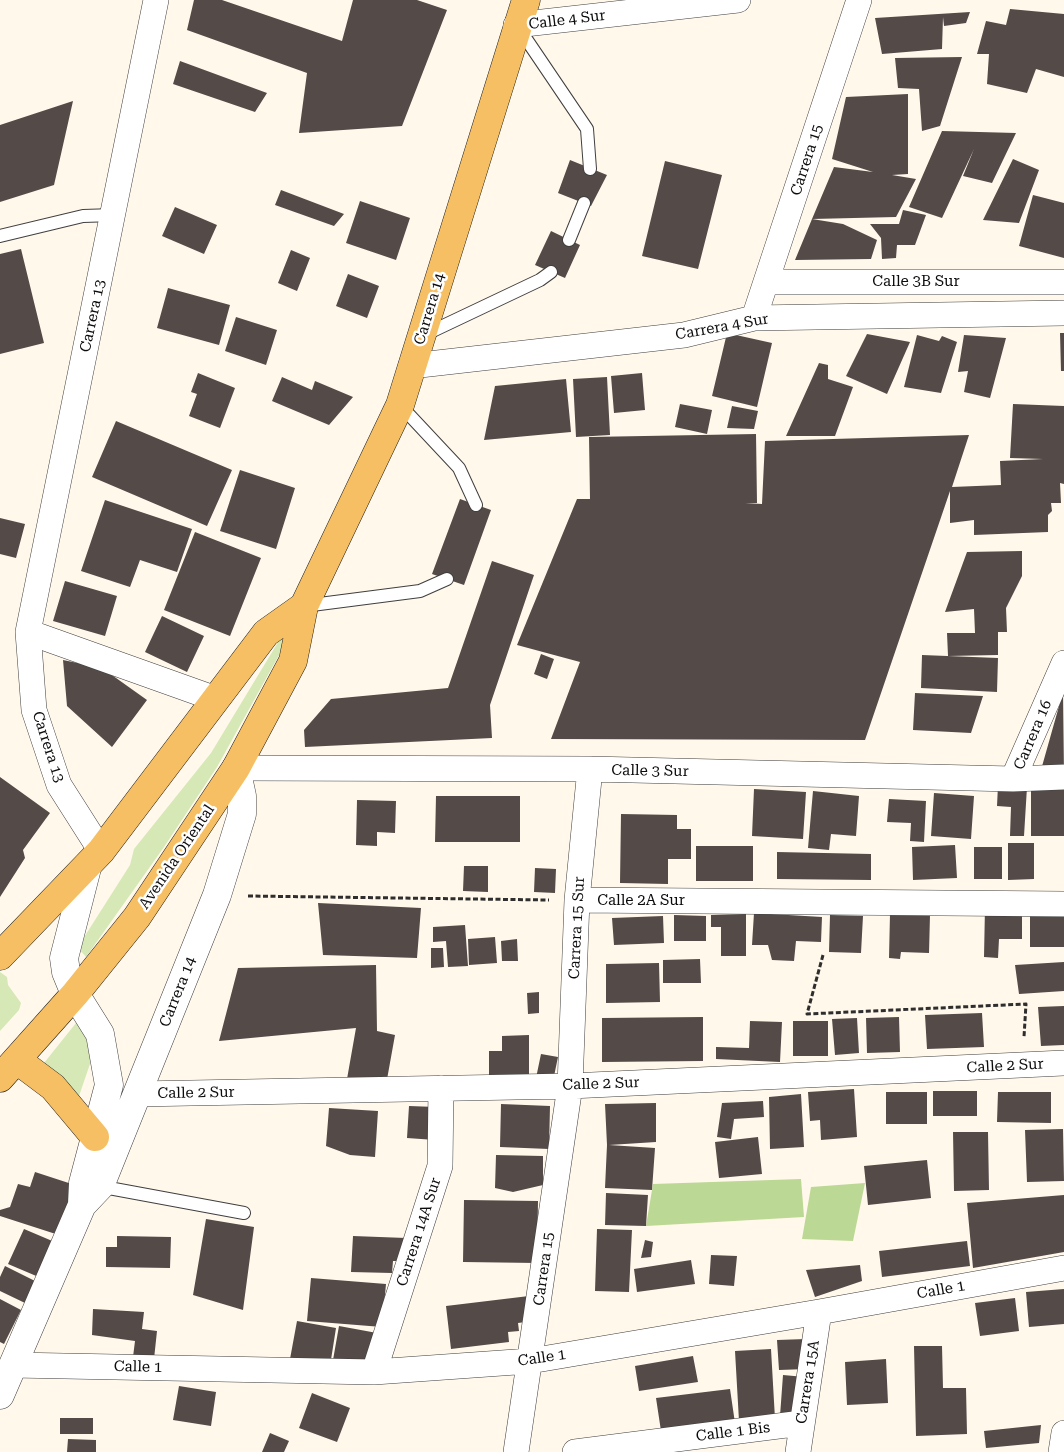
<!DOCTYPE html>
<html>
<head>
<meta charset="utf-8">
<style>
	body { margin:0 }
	canvas { display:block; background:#fff8eb }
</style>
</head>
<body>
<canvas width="1064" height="1452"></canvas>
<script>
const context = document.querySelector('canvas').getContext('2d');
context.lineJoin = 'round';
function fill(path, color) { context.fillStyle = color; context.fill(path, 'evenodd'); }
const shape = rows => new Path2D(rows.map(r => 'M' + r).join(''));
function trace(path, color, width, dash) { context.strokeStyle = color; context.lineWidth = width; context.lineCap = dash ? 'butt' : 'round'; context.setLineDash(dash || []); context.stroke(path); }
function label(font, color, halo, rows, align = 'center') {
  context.font = font + ' "Roboto Serif",serif'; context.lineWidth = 5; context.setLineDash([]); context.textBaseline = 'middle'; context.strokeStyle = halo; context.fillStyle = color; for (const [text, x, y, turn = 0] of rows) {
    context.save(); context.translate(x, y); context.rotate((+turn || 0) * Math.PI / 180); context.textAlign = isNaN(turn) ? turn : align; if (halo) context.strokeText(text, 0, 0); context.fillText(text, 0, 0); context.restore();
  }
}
fill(shape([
	[283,634,289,637,217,767,164,847,86,957,80,950,81,942,130,865,134,849,211,753],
	[0,972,7,977,8,985,21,1003,19,1010,0,1031],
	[76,1023,85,1033,91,1061,79,1096,72,1095,44,1063]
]), '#d6e8b6');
fill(shape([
	[801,1179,804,1217,646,1226,653,1184],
	[865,1183,853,1241,802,1239,811,1187]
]), '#bcd895');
fill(shape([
	[194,0,222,0,342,41,353,0,417,0,447,10,402,126,299,133,307,73,187,30],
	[1010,9,1064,14,1064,77,1036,69,1027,93,987,84,989,54,977,54,986,21,1006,25],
	[970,12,966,23,944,26,943,17,942,49,882,54,875,18],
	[962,57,940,126,922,131,919,89,898,88,895,58],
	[180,61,267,93,255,112,173,84],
	[908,94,908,174,892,175,916,179,896,217,812,219,834,167,873,172,832,159,846,97],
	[73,101,54,185,0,202,0,125],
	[942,131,1016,133,992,183,963,176,974,149,942,218,909,207],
	[1013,159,1039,170,1019,223,983,220],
	[570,160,607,175,591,206,558,193],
	[665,161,722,175,698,269,642,256],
	[281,190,344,214,334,226,275,205],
	[1033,195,1064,203,1064,258,1019,246],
	[360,201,410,218,396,260,346,243],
	[175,207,217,225,204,254,162,236],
	[903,210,926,215,915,245,897,245,896,258,882,259,881,238,870,224,899,224],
	[812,219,843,224,877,240,871,259,795,260],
	[551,231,580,245,565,278,535,265],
	[21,249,44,343,0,354,0,254],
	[291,250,310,258,297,291,278,283],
	[348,274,379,286,367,318,336,306],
	[168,288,230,305,219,345,157,328],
	[236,317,277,330,266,365,225,351],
	[727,333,772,343,757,407,712,396],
	[1060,333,1064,333,1064,371,1061,371],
	[867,334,910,342,887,394,846,376],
	[917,335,939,341,942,336,957,342,941,393,904,387],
	[964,335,1006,338,990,398,964,392,968,371,958,372],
	[819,363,828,365,828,379,853,387,835,436,786,436],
	[198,373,235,388,220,428,189,416,197,394,191,392],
	[642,373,645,410,614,413,611,376],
	[282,377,312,390,315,381,353,397,329,425,272,401],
	[607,377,610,435,576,437,573,379],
	[566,379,571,432,484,440,495,386],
	[680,404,712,410,707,434,675,427],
	[1013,404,1064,406,1064,484,1060,483,1061,503,1051,503,1052,511,1048,515,1048,532,974,535,974,520,950,523,950,491,865,740,551,739,580,662,517,645,577,499,590,499,589,437,756,434,757,503,745,503,762,504,765,441,969,435,952,487,1001,485,1000,461,1043,459,1010,458],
	[732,406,758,411,754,429,727,428],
	[116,421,232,470,207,526,92,477],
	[240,470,295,488,276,549,220,531],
	[460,499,491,510,464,585,432,574],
	[105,500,192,529,177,572,140,560,130,587,81,571],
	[0,518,25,524,16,558,0,554],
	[195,532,261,558,230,636,164,610],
	[1022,551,1022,576,1006,608,1007,632,998,632,998,655,948,656,947,633,975,633,974,609,945,612,967,552],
	[492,561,534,575,490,705,492,738,305,747,304,730,331,699,448,688],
	[65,581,117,596,105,636,53,621],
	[162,616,204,636,187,672,145,652],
	[541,654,554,659,547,679,534,674],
	[922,655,998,658,997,692,921,688],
	[63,660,102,668,147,700,112,747,67,706],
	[1063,692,1064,775,1039,777],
	[915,693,983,696,971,733,913,730],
	[0,777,50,813,23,850,25,858,0,897],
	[998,785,1027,787,1024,836,1010,836,1011,807,997,806],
	[1031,786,1064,786,1064,836,1031,836],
	[754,789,806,792,803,839,752,836],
	[813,791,859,796,856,836,831,834,829,850,808,848],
	[934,793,974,796,971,839,931,836],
	[436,796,520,796,520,842,435,842],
	[889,799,926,801,924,842,910,841,911,823,887,822],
	[357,800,396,801,395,833,377,832,377,846,356,845],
	[621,814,677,815,677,829,691,829,691,859,668,859,668,884,620,883],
	[1008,843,1034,843,1034,879,1008,880],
	[955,845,957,878,913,880,912,847],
	[696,846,753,846,753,881,696,881],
	[974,847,1002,847,1002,879,974,879],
	[777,852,871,854,871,880,777,879],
	[464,866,488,866,488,892,463,891],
	[535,868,556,869,555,893,534,892],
	[318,903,421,908,417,958,323,955],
	[985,907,1022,908,1022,939,999,939,998,958,984,957],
	[1030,910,1064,910,1064,947,1030,947],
	[754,913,822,917,821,942,796,941,794,961,772,960,768,945,752,945],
	[746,914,746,956,721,956,721,927,711,927,711,915],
	[890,914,930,915,929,953,901,952,900,959,889,958],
	[674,915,706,916,706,941,674,941],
	[830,915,863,916,861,953,829,952],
	[663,916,664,943,614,945,612,918],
	[465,925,468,966,448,967,446,941,433,942,433,927],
	[495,937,497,963,469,965,468,939],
	[517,939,518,961,502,961,501,941],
	[431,948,443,948,444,967,431,968],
	[700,959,701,983,663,983,663,960],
	[1064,962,1064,991,1019,994,1015,965],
	[659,963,660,1002,606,1003,606,964],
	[376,965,377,1031,395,1035,386,1085,347,1079,356,1028,219,1041,238,968],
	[539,992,539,1013,528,1014,527,993],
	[1064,1006,1064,1045,1041,1046,1038,1007],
	[982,1013,984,1047,927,1049,925,1015],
	[703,1017,703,1061,602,1062,602,1018],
	[899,1017,900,1052,867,1053,866,1018],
	[857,1018,859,1053,835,1055,832,1019],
	[750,1021,782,1022,780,1062,716,1059,716,1047,749,1048],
	[793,1021,828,1021,828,1056,793,1056],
	[529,1035,529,1079,489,1079,489,1051,502,1051,502,1036],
	[541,1054,558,1057,553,1081,536,1078],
	[854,1089,857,1137,821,1140,820,1120,810,1121,808,1092],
	[933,1091,977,1091,977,1116,933,1116],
	[886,1092,927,1092,927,1124,886,1124],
	[998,1092,1051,1092,1051,1123,997,1122],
	[801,1094,804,1147,770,1149,769,1097],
	[763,1101,764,1117,734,1119,731,1139,717,1137,722,1103],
	[656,1103,656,1142,609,1145,655,1148,652,1190,605,1188,607,1145,605,1104],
	[501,1104,550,1106,549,1149,500,1147],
	[409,1106,436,1107,435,1140,407,1138],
	[329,1108,378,1111,375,1157,350,1155,326,1146],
	[1063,1129,1064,1181,1027,1182,1025,1130],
	[953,1132,988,1132,989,1190,954,1191],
	[758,1137,762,1174,719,1178,715,1142],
	[496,1155,543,1156,543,1185,513,1192,495,1188],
	[927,1160,931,1198,868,1205,864,1166],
	[35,1172,81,1187,65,1237,0,1216,0,1210,10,1207,18,1184,30,1187],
	[606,1193,648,1195,646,1226,605,1225],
	[1064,1195,1064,1252,973,1268,967,1203],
	[464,1200,538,1201,537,1263,463,1262],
	[206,1219,254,1227,243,1310,193,1295],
	[24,1229,57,1243,41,1278,8,1264],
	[597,1229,632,1230,629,1292,595,1291],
	[117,1236,171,1237,170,1268,106,1267,106,1247,117,1247],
	[353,1236,406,1238,405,1261,393,1261,392,1273,351,1272],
	[645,1240,653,1242,651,1257,641,1258],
	[967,1241,970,1266,882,1277,879,1251],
	[711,1255,737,1256,734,1286,709,1284],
	[691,1260,695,1284,637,1292,634,1269],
	[860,1265,862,1281,815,1297,806,1270],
	[5,1266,37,1282,25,1303,0,1291,0,1277],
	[311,1278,386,1284,382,1327,307,1321],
	[1064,1289,1064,1324,1029,1327,1026,1292],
	[529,1296,526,1322,518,1323,519,1331,508,1332,509,1342,451,1349,446,1306],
	[1015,1298,1019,1331,980,1336,975,1303],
	[0,1299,21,1310,4,1344,0,1342],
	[93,1309,144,1312,142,1329,157,1331,154,1359,133,1357,135,1341,92,1335],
	[297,1321,336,1328,330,1366,290,1359],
	[339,1326,377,1333,371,1367,333,1360],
	[806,1339,807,1369,779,1370,777,1340],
	[914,1346,942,1346,943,1388,966,1388,967,1434,916,1436],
	[771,1349,775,1419,739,1421,735,1351],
	[693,1356,698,1382,639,1391,635,1366],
	[886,1359,888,1403,847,1405,845,1362],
	[783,1375,805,1377,801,1418,780,1416],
	[179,1386,216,1392,211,1426,173,1420],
	[730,1389,735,1423,661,1431,656,1398],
	[312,1393,350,1408,337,1442,299,1428],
	[60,1418,93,1418,93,1434,60,1434],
	[1041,1425,1039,1443,986,1448,984,1431],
	[270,1433,289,1441,284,1452,262,1452],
	[68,1439,96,1440,96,1452,67,1452]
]), '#544b48');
const service = shape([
	[518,27,587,129,590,169],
	[0,236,83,216,114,215],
	[569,240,584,203],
	[424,335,540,280,551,272],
	[400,405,459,468,476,505],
	[304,606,420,591,447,579],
	[98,1186,244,1213]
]);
const minor = shape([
	[516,25,738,0],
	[768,282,1064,282],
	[754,318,859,0],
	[411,366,684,335,754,318,1064,313],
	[28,632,216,699],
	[236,768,590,769,1013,779,1064,777],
	[1013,779,1064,663],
	[101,851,59,785,34,710,28,632,156,0],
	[577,900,1064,904],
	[137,1094,570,1086,1064,1063],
	[13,1365,374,1372,530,1361,819,1312,1064,1268],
	[374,1372,440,1166,441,1088],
	[516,1452,570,1086,577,900,590,769],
	[575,1452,802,1423],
	[798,1452,819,1312],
	[1061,1452,1064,1433]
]);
const tertiary = shape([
	[82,1204,83,1183,109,1085,100,1034,75,994,66,972,64,958,87,868],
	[0,1395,82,1205,100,1186,217,895,242,814,242,796,236,768]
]);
const primary = shape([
	[0,956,101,851,266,633,304,606],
	[17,1060,53,1087,95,1137],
	[0,1078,75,994,137,917,236,768,293,661,304,606,400,405,526,0]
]);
trace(service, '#3f3f3f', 14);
trace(minor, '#3f3f3f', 26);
trace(tertiary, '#3f3f3f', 29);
trace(primary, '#1d1d1d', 29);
trace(shape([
	[248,896,549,900],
	[823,955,807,1014,1026,1004,1024,1037]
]), '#2e2e2e', 3, [5, 2.5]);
trace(service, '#fff', 12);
trace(minor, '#fff', 25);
trace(tertiary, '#fff', 28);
trace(primary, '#f6bf63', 28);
label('15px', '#0c0c0c', '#fff', [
	["Calle 4 Sur",567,20,-7],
	["Carrera 15",807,160,-72],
	["Calle 3B Sur",916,282],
	["Carrera 14",430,309,-73],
	["Carrera 13",93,316,-78],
	["Carrera 4 Sur",722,327,-10],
	["Carrera 16",1033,735,-67],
	["Carrera 13",48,747,72],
	["Calle 3 Sur",650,771,1],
	["Avenida Oriental",177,857,-56],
	["Calle 2A Sur",641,901],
	["Carrera 15 Sur",577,928,-87],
	["Carrera 14",178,992,-68],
	["Calle 2 Sur",1005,1066,-3],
	["Calle 2 Sur",601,1084,-2],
	["Calle 2 Sur",196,1093,-1],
	["Carrera 14A Sur",419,1232,-72],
	["Carrera 15",544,1269,-82],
	["Calle 1",941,1290,-10],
	["Calle 1",542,1358,-8],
	["Calle 1",138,1367,1],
	["Carrera 15A",808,1382,-81],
	["Calle 1 Bis",733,1432,-7]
]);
</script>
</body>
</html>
